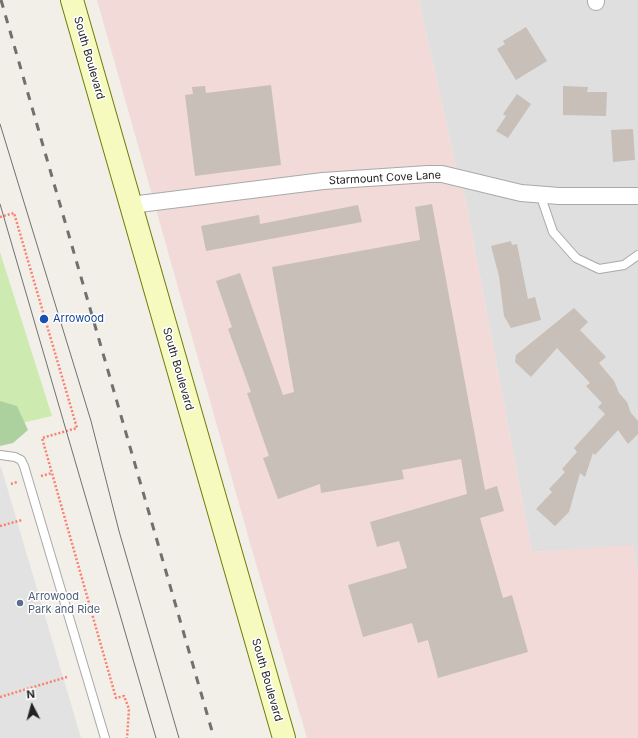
<!DOCTYPE html>
<html>
<head>
<meta charset="utf-8">
<style>
	body { margin:0 }
	#map { position:relative; width:638px; height:738px; overflow:hidden; background:#f2efe9; font-family:Inter,sans-serif }
	canvas { display:block }
	.north { position:absolute; left:12px; top:686px; width:40px; height:40px; -webkit-text-stroke:3px #fff; paint-order:stroke; rotate:354deg; font-size:11px; font-weight:700; line-height:16px; text-align:center; color:#222 }
	.north::after { content:''; display:block; margin:auto; width:14px; height:18px; background:#222; clip-path:polygon(50% 0,100% 100%,50% 72%,0 100%) }
</style>
</head>
<body>
<div id="map">
<canvas width="638" height="738"></canvas>
<div class="north">N</div>
</div>
<script>
const context = document.querySelector('canvas').getContext('2d');
context.lineJoin = 'round';
function fill(path, color) { context.fillStyle = color; context.fill(path, 'evenodd'); }
const shape = rows => new Path2D(rows.map(r => 'M' + r).join(''));
function trace(path, color, width, dash) { context.strokeStyle = color; context.lineWidth = width; context.lineCap = dash ? 'butt' : 'round'; context.setLineDash(dash || []); context.stroke(path); }
function label(font, color, halo, rows, align = 'center') {
  context.font = font + ' Inter,sans-serif'; context.lineWidth = 3; context.setLineDash([]); context.textBaseline = 'middle'; context.strokeStyle = halo; context.fillStyle = color; for (const [text, x, y, turn = 0] of rows) {
    context.save(); context.translate(x, y); context.rotate((+turn || 0) * Math.PI / 180); context.textAlign = isNaN(turn) ? turn : align; if (halo) context.strokeText(text, 0, 0); context.fillText(text, 0, 0); context.restore();
  }
}
fill(shape([
	[419,0,638,0,638,574,633,546,532,552,465,197,454,158]
]), '#e0dfdf');
fill(shape([
	[97,0,419,0,454,158,465,197,532,552,633,545,638,574,638,738,307,738,252,550]
]), '#f2dad9');
fill(shape([
	[0,252,52,416,0,428]
]), '#cdebb0');
fill(shape([
	[0,401,17,406,28,430,13,443,0,446]
]), '#add19e');
fill(shape([
	[0,467,1,467,81,738,0,738]
]), '#e2e2e2');
fill(shape([
	[526,27,547,61,516,80,497,49,505,44,503,41],
	[271,85,281,165,195,176,185,95,193,94,192,87,205,86,206,93],
	[563,86,588,87,587,92,607,92,606,116,563,115],
	[517,94,531,104,508,138,496,131,506,116,503,114],
	[633,129,635,160,613,162,611,130],
	[432,204,485,490,497,486,504,511,480,518,503,598,512,595,528,652,438,678,428,640,418,643,412,623,363,637,348,585,407,568,399,541,377,547,370,522,467,494,461,459,402,470,404,479,321,493,320,484,278,499,263,458,269,456,247,393,251,392,228,329,232,327,216,281,240,273,283,395,294,392,272,267,420,240,415,207],
	[358,205,362,222,206,251,201,226,259,215,260,224],
	[511,241,512,245,517,244,528,299,535,297,541,320,511,328,504,316,499,276,491,246],
	[574,308,588,322,580,330,606,357,599,363,614,381,619,393,627,402,631,413,638,421,638,434,628,444,618,430,595,455,593,453,585,477,580,473,569,512,555,526,536,509,552,492,549,489,565,472,562,469,577,452,574,448,605,414,598,407,602,403,586,386,590,383,557,348,531,377,515,362,516,355]
]), '#c7bfb8');
const service = shape([
	[540,194,553,232,576,258,599,269,624,265,638,255],
	[0,455,15,457,21,460,24,466,105,738]
]);
const minor = shape([
	[596,2,596,0],
	[131,205,323,181,428,174,442,174,521,193,559,196,638,196]
]);
const secondary = shape([
	[72,0,284,738]
]);
trace(service, '#a9a9a9', 10);
trace(minor, '#a9a9a9', 18);
trace(secondary, '#707d05', 24);
trace(shape([
	[0,217,14,213,77,428,42,438,116,698,124,696,129,709,127,738],
	[41,476,52,473],
	[11,484,17,482],
	[0,526,22,520],
	[0,697,67,677]
]), '#fa8072', 2.5, [2, 2]);
trace(service, '#fff', 8);
trace(minor, '#fff', 16);
trace(secondary, '#f7fabf', 22);
trace(shape([
	[0,124,91,421,119,531,179,738],
	[0,204,156,738]
]), '#707070', 1);
trace(shape([
	[1,0,214,738]
]), '#707070', 3, [8, 8]);
for (const [x, y, r, color] of [
	[44,319,5,"#1a4fb4"],
	[20,603,4,"#5c6f8a"]
]) { const dot = new Path2D(); dot.arc(x, y, r, 0, 2 * Math.PI); context.fillStyle = color; context.fill(dot); trace(dot, '#fff', 1.5); }
label('11px', '#222', '#fff', [
	["South Boulevard",89,58,74],
	["Starmount Cove Lane",385,178,-3],
	["South Boulevard",178,369,74],
	["South Boulevard",267,680,74]
]);
label('11px', '#164399', '#fff', [
	["Arrowood",53,319]
], 'left');
label('11px', '#4e5e75', '#fff', [
	["Arrowood",28,597],
	["Park and Ride",28,610]
], 'left');
</script>
</body>
</html>
